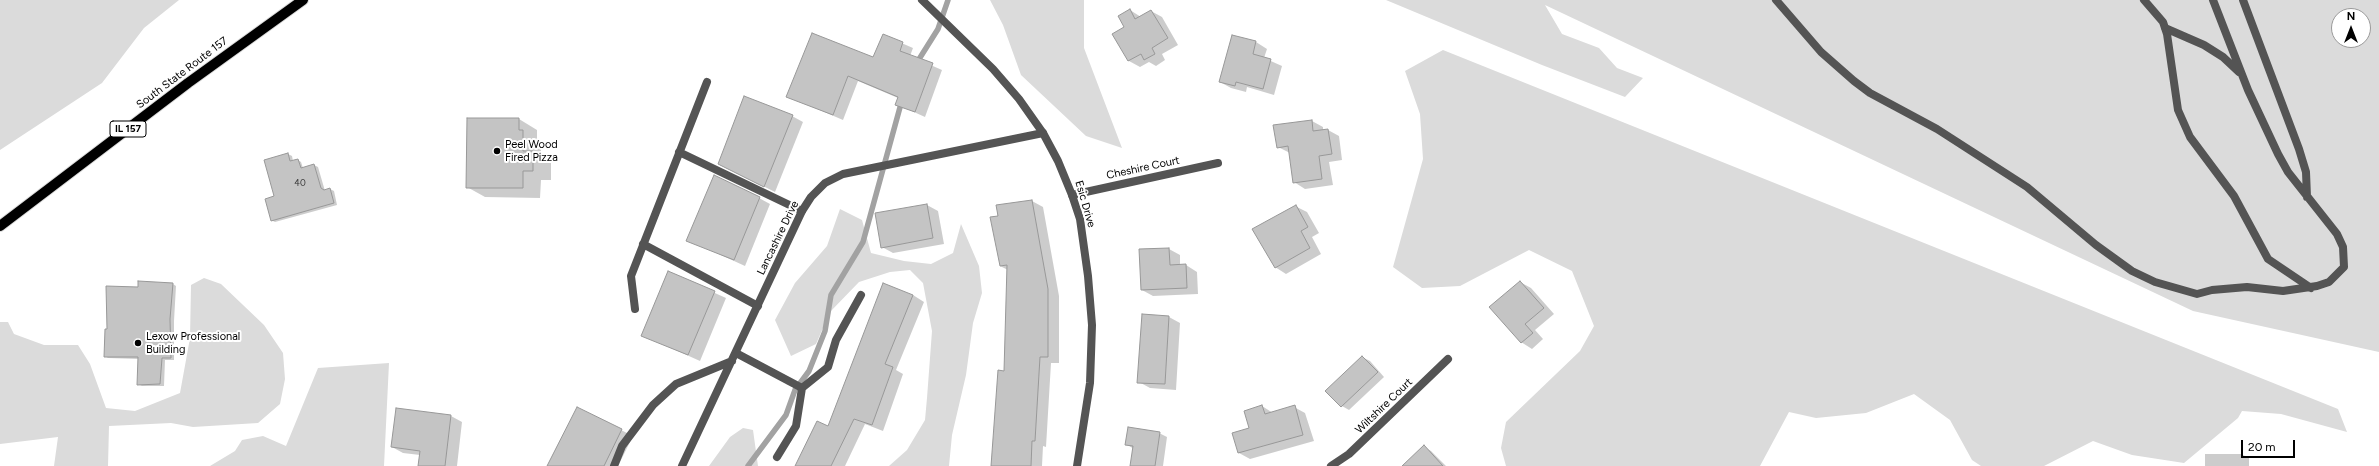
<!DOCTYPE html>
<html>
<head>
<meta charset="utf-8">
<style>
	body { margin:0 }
	#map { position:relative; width:2379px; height:466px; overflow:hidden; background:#fff; font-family:Figtree,sans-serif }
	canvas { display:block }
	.north { position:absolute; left:2331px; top:8px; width:40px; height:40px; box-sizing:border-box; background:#fff; border:1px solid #999; border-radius:50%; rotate:0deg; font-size:11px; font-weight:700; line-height:16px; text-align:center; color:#000 }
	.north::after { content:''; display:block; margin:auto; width:14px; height:18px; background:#000; clip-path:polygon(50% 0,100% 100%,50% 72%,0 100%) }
	.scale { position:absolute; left:2241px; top:440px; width:54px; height:18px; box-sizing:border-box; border:2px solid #000; border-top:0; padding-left:5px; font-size:12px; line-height:14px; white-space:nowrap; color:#000; -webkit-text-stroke:3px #fff; paint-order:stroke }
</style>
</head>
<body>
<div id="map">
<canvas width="2379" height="466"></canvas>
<div class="north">N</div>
<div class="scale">20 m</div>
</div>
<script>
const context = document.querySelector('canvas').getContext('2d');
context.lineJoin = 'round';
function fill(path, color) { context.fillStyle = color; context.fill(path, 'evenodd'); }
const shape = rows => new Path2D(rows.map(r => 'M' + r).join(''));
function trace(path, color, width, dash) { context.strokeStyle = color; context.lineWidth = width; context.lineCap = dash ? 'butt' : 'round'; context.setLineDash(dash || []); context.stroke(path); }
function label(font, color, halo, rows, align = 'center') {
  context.font = font + ' Figtree,sans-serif'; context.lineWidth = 4; context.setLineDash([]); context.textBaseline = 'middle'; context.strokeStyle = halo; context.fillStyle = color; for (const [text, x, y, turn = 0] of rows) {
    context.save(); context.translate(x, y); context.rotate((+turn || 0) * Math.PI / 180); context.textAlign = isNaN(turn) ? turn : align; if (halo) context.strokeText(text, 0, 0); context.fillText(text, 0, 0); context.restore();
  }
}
fill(shape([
	[0,0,179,0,144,28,102,83,0,150],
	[990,0,1084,0,1084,48,1122,148,1086,136,1021,75,1003,25],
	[1386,0,2379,0,2379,352,2193,311,1545,5,1562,34,1599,48,1617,68,1643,78,1625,97,1542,65],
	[2339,16,2363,16,2363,40,2339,40],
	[1443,50,2338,409,2347,432,2281,414,2242,411,2238,418,2184,463,2132,455,2093,441,2044,466,1981,466,1972,460,1950,420,1914,394,1866,413,1816,418,1789,412,1760,466,1506,466,1501,448,1506,422,1580,351,1594,326,1572,271,1529,250,1460,286,1422,288,1393,267,1423,159,1420,114,1405,71],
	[840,209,862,220,871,253,904,261,931,264,953,253,961,224,979,266,982,293,973,323,966,375,952,435,949,466,889,466,907,450,925,420,927,398,932,331,923,283,910,270,890,272,859,282,830,312,816,344,791,356,775,320,795,283,827,246],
	[204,278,221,284,264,325,283,353,285,379,280,404,258,423,193,427,171,423,109,426,108,466,54,466,58,437,0,444,0,322,8,322,14,334,44,345,78,345,90,364,106,408,135,411,180,393,190,338,191,285],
	[389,363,384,466,210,466,235,451,242,440,263,436,286,446,318,368],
	[743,428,753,430,758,466,709,466,730,437]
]), '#dbdbdb');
fill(shape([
	[1130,10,1141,17,1151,11,1162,17,1178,45,1162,54,1165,60,1156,66,1149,62,1140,67,1129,61,1113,34,1125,27],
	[883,35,913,48,910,56,942,70,925,117,896,104,898,98,858,81,843,120,787,96,874,58],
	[1233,36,1256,42,1267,49,1264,58,1282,66,1274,95,1247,87,1246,92,1231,88,1220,82],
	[792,116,803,122,775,192,719,164],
	[519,119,537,130,537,139,541,142,541,156,551,162,551,180,541,180,540,198,485,197,467,187],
	[1312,121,1323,127,1323,130,1328,130,1339,136,1342,160,1329,162,1333,185,1305,189,1294,182,1290,153,1278,147],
	[288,154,292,156,293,161,298,160,301,162,303,168,314,165,318,167,325,191,330,189,334,191,337,205,275,222,271,220,275,197],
	[759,198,770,204,745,266,688,240],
	[1032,201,1043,207,1059,296,1059,363,1051,363,1046,447,1043,446,1042,466,992,466,1005,372,1008,270,1000,266,997,206],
	[927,205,938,211,944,244,893,253,882,247],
	[1295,206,1307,212,1319,233,1312,237,1321,254,1286,274,1275,267],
	[1169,249,1180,255,1180,266,1186,265,1197,272,1198,294,1153,296,1142,290],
	[668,272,726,298,700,361,642,335],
	[1520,282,1531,288,1554,314,1535,330,1543,339,1532,349,1521,342],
	[173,284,176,286,174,321,174,360,165,360,164,386,142,386,138,384,139,359,108,358,105,356,108,330,139,288],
	[913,295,924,302,896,370,903,374,883,431,865,424,845,466,796,466,828,427],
	[1143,315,1169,317,1180,323,1176,390,1150,388,1139,382],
	[1362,357,1370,361,1384,377,1349,410,1342,406],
	[1262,406,1273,413,1294,407,1305,413,1314,441,1250,459,1239,453],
	[577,408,633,436,618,466,548,466],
	[397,409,451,416,462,422,457,466,419,466,420,455,403,453,392,447],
	[1159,433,1167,437,1163,466,1131,466,1134,449,1126,444],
	[1424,447,1431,451,1446,466,1403,466],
	[2205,454,2241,454,2249,458,2249,466,2205,466]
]), '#0003');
trace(shape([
	[916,64,938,29,948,0],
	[748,466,786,415,795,390,809,371,825,331,831,295,863,242,902,100]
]), '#a2a2a2', 5.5);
const building = shape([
	[1130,9,1135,19,1151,10,1168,38,1152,48,1155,54,1144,60,1141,54,1128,61,1112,34,1124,27,1118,16,1130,9],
	[812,33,873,57,883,34,903,42,900,51,933,63,915,112,895,105,898,97,848,76,833,115,786,97,812,33],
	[1232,35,1256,41,1253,54,1271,59,1263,89,1236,82,1235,86,1219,82,1232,35],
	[744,96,793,115,764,187,718,164,744,96],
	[467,118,519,118,519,130,523,130,523,151,533,151,533,171,523,171,523,188,466,188,467,118],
	[1312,120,1313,131,1328,129,1332,154,1319,156,1322,179,1293,183,1288,146,1277,148,1273,125,1312,120],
	[288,153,290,161,298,159,301,168,314,164,321,188,324,190,330,188,334,203,271,221,265,199,274,196,264,160,288,153],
	[714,175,760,197,734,260,686,241,714,175],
	[1032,200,1048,289,1048,357,1040,357,1035,441,1032,441,1031,466,991,466,998,370,1004,371,1007,265,1000,266,990,217,998,216,996,205,1032,200],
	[927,204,933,238,881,248,875,213,927,204],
	[1296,205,1308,227,1301,231,1310,248,1275,268,1252,229,1296,205],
	[1169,248,1170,265,1186,264,1187,288,1141,290,1139,249,1169,248],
	[668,271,715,291,688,355,641,336,668,271],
	[138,281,173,283,170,319,171,358,162,358,160,384,137,385,138,357,104,357,105,329,107,329,106,286,138,287,138,281],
	[1520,281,1544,308,1525,324,1533,333,1521,343,1489,307,1520,281],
	[883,283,913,295,885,364,893,367,872,425,854,419,831,466,795,466,817,421,828,426,883,283],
	[1142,314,1169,316,1165,384,1137,383,1142,314],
	[1362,356,1378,372,1341,407,1325,391,1362,356],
	[1262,405,1265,414,1295,405,1303,435,1238,453,1232,433,1249,428,1244,411,1262,405],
	[577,407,622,429,604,466,547,466,577,407],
	[396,408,451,415,445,466,418,466,420,451,391,447,396,408],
	[1128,427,1160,432,1155,466,1130,466,1133,446,1125,445,1128,427],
	[1424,445,1443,466,1402,466,1424,445]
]);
fill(building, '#c4c4c4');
trace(building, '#989898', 1);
const primary = shape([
	[0,226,188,83,303,0]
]);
trace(primary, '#dbdbdb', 12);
trace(shape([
	[1776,0,1821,52,1854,81,1870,93,1937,129,2027,187,2096,245,2132,271,2155,282,2197,294,2212,290,2247,287,2283,291,2317,286,2329,282,2344,267,2343,247,2337,234,2288,172,2278,154,2248,90,2213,0],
	[2144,0,2163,22,2167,34,2178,110,2190,137,2234,196,2268,259,2311,288],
	[2243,0,2299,149,2306,172,2307,197],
	[2165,28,2204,45,2223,57,2239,72],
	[679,152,802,211],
	[643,244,758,306],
	[635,309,631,276,707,82]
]), '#545454', 8);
trace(shape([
	[1072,195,1218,163],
	[736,353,802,388],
	[777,457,796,426,802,388,828,367,836,340,861,295],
	[614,466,622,446,653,405,676,384,732,361],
	[682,466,802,211,811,197,825,183,843,174,1043,133],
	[1331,466,1349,454,1448,359]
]), '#545454', 8);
trace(shape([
	[922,0,993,69,1019,99,1043,133,1058,161,1072,195,1080,219,1088,276,1092,325,1090,383,1077,466]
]), '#545454', 8);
trace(primary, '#000', 10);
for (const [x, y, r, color] of [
	[497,151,4,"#000"],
	[138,343,4,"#000"]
]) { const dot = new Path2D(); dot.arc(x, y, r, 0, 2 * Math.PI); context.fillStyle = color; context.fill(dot); trace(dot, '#fff', 1.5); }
label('9px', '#313131', null, [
	["40",300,183]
]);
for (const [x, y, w] of [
	[128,129,36]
]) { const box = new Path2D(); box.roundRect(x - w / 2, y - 8, w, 16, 3); context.fillStyle = '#fff'; context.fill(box); trace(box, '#000', 1); }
label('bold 10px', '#000', null, [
	["IL 157",128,129]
]);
label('11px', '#000', '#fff', [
	["South State Route 157",182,73,-37],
	["Cheshire Court",1143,168,-12],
	["Esic Drive",1085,204,74],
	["Lancashire Drive",778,238,-64],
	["Wiltshire Court",1384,406,-44]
]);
label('11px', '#000', '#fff', [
	["Peel Wood",505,145],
	["Fired Pizza",505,158],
	["Lexow Professional",146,337],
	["Building",146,350]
], 'left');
</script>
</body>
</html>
